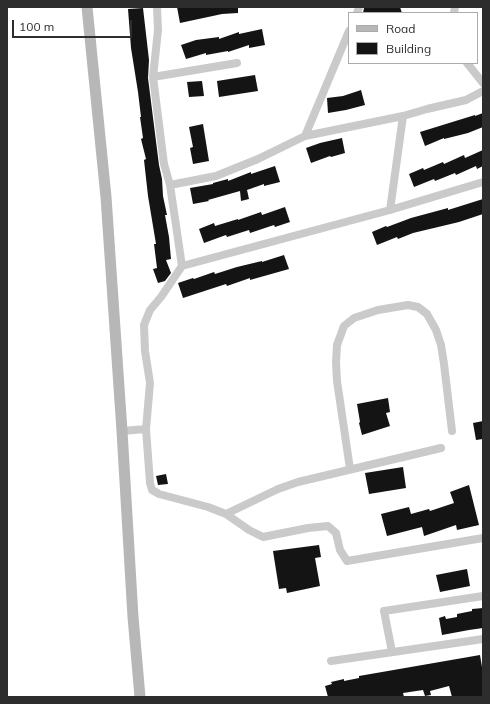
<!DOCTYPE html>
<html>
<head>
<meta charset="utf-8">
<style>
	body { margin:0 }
	#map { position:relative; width:490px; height:704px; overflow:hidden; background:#fff; font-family:Mulish,sans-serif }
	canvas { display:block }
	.frame { position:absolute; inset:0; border:8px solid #2d2d2d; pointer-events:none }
	.legend { position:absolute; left:348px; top:12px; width:130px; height:52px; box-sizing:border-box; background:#fff; border:1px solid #ababab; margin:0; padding:5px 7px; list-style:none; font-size:12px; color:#2d2d2d }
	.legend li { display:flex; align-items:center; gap:8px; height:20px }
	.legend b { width:20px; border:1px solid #ababab }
	.scale { position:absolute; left:12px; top:20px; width:120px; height:18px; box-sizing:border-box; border:2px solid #2d2d2d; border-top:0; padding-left:5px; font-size:12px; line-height:14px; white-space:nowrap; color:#2d2d2d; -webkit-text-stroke:3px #fff; paint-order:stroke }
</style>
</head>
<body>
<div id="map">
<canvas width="490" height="704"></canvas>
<div class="frame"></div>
<ul class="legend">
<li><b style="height:5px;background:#b7b7b7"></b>Road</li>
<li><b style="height:11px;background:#141414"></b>Building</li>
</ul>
<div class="scale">100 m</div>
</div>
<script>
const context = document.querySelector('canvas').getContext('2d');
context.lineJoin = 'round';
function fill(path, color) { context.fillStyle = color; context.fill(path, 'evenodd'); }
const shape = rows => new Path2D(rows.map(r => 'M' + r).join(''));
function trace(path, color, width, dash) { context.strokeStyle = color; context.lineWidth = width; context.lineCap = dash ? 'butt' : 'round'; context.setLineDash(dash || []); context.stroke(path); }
fill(shape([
	[177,7,238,7,238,13,222,14,180,23],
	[371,7,400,7,402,13,363,13,364,8],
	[143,8,149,60,148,78,159,165,162,179,163,196,167,215,165,215,169,237,171,259,166,260,171,273,165,281,158,283,153,269,157,268,154,244,156,244,148,196,144,160,146,159,141,139,143,138,140,117,141,117,138,92,131,48,128,9],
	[262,29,265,45,249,48,249,45,228,52,228,51,206,55,206,53,186,59,181,45,196,40,219,37,219,39,239,32,239,34],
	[255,75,258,91,219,97,217,81],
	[202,81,204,96,189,97,187,82],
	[361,90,365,105,346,110,328,113,327,98,343,96],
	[483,113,483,127,468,133,444,139,444,138,425,146,420,132,475,115,475,116],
	[203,124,209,161,193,164,190,148,193,147,189,127],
	[342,138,345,153,331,157,330,156,311,163,306,148,320,143],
	[483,150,483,166,477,169,476,166,456,175,455,173,435,181,434,179,414,187,409,174,423,168,424,170,443,162,444,164,464,155,465,158],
	[275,166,280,182,264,186,264,184,247,190,249,199,241,201,240,191,208,200,209,201,193,204,190,188,213,184,213,183,228,179,228,181,251,172,251,174],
	[483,199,483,214,459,222,413,233,398,239,397,237,377,245,372,232,386,226,387,227,411,218,448,208,448,210],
	[285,207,290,222,275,227,274,225,250,233,249,230,227,237,226,235,204,243,199,229,214,223,215,226,238,219,238,220,261,212,262,215],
	[284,255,289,269,250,280,250,278,227,286,226,284,183,298,178,283,193,278,194,279,214,272,215,274,237,267,262,261,262,262],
	[388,398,390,412,386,413,390,426,362,435,359,423,360,422,357,404],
	[483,421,483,439,476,440,473,423],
	[403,467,406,488,369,494,365,473],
	[166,474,168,484,158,485,156,476],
	[469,485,479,525,457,530,456,525,424,536,422,527,387,536,381,514,409,507,411,514,429,509,430,511,454,503,450,492],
	[319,545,321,557,315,558,320,586,287,593,286,588,279,589,273,551],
	[467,569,470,586,440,592,436,575],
	[483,608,483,628,469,630,442,635,439,618,445,616,446,619,457,617,457,614,472,611,472,609],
	[480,655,483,673,483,697,452,697,449,686,430,691,431,695,425,696,423,690,403,693,404,697,396,697,396,696,390,697,328,697,325,686,332,684,331,682,344,679,344,681,359,678,359,676]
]), '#141414');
trace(shape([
	[357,13,359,7],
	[454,13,455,7],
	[467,63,483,83],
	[153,77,237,63],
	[305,136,403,116,427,109,466,100,483,91],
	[170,185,216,176,258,159,305,136,349,31],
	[390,210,403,116],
	[182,266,390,210,483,182],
	[146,429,150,483,152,490,159,494,208,507,226,514,249,530,263,537,308,528,328,526,336,533,340,550,347,561,483,538],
	[122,431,146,429,150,383,145,351,144,325,150,310,161,297,182,266,170,185,164,164,153,77,158,30,157,7],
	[350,469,337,381,336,362,337,345,344,326,354,318,378,310,408,305,418,307,427,314,436,330,441,345,444,364,452,431],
	[226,514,278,489,298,482,441,448],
	[392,652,384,611,483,596],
	[331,661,483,639]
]), '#cacaca', 8);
trace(shape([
	[87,7,106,197,122,431,133,617,140,697]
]), '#b7b7b7', 11);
</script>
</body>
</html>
